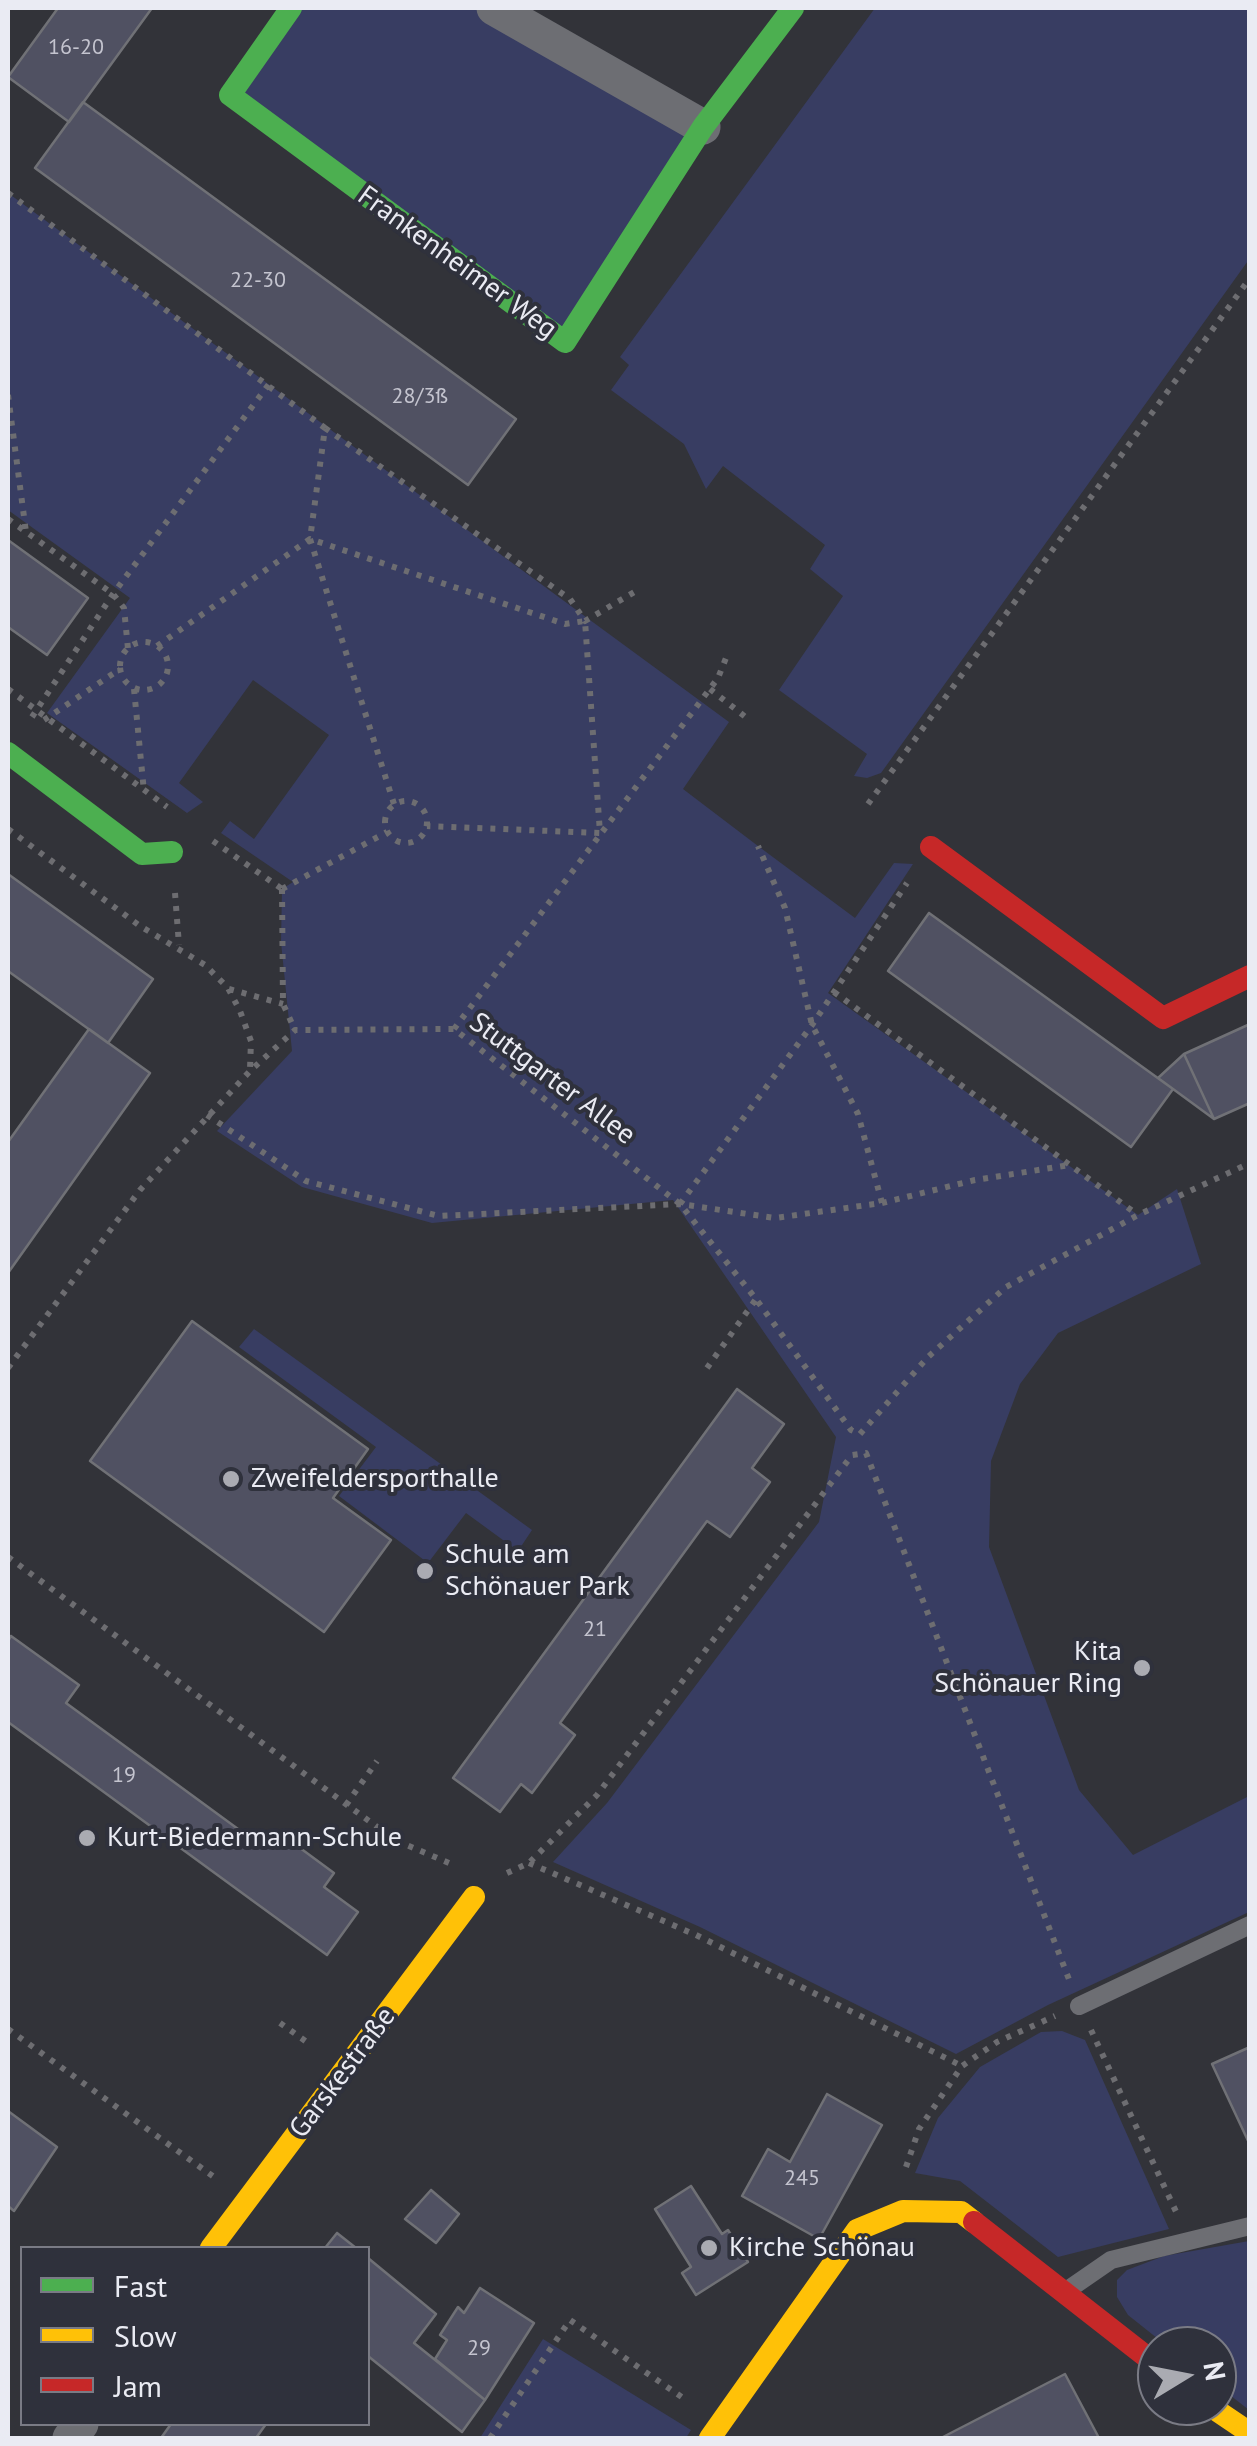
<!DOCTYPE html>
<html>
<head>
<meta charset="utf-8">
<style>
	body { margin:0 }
	#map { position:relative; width:1257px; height:2446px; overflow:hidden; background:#323339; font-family:"PT Sans",sans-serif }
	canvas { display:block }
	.frame { position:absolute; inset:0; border:10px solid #eaebf3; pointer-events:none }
	.legend { position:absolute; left:20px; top:2246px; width:350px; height:180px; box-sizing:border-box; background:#2f313c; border:2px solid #7a7b85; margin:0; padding:12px 18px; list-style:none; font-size:30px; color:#eaebf3 }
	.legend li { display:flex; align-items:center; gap:20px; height:50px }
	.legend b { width:50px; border:2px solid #7a7b85 }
	.north { position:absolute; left:1137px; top:2326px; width:100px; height:100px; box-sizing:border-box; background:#2f313c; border:2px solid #7a7b85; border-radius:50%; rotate:80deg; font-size:28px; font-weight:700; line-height:40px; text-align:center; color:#eaebf3 }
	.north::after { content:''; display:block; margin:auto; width:35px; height:45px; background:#aaabb2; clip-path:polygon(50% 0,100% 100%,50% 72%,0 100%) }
</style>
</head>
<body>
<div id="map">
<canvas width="1257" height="2446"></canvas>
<div class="frame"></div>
<ul class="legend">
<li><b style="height:12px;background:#4caf50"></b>Fast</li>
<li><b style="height:12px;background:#ffc107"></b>Slow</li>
<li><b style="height:12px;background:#c62828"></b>Jam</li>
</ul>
<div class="north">N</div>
</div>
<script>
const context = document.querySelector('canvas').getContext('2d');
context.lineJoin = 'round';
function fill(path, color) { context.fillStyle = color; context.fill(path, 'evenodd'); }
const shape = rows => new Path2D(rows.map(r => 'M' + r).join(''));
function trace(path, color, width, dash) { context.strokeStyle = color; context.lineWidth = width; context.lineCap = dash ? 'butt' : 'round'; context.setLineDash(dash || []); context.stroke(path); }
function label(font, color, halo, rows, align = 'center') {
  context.font = font + ' "PT Sans",sans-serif'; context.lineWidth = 8; context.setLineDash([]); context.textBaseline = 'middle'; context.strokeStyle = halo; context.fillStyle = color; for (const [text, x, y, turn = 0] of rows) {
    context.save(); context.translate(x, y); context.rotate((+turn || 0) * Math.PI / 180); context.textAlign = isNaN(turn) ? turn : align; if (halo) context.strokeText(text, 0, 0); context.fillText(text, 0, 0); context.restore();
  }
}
fill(shape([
	[291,8,494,8,703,127,565,342,230,95],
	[875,8,1249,8,1250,258,881,773,867,778,854,776,867,754,779,690,843,596,810,569,825,545,723,466,706,489,684,444,611,390,629,365,620,357],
	[8,193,729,722,683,789,758,846,855,918,894,863,913,864,828,993,1138,1215,1177,1189,1201,1264,1058,1333,1020,1384,991,1461,989,1547,1079,1790,1133,1855,1249,1796,1249,1912,1048,2005,956,2054,700,1927,553,1862,607,1803,819,1522,836,1437,673,1200,432,1223,302,1187,217,1131,292,1051,281,942,282,889,293,882,221,833,230,821,254,839,329,735,253,680,179,783,203,802,187,813,47,713,130,598,8,510],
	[254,1329,532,1530,518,1551,466,1513,428,1563,339,1496,376,1447,239,1347],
	[1062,2031,1085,2040,1169,2229,1058,2257,960,2181,915,2173,938,2118,980,2067,1041,2032],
	[1249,2241,1249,2410,1217,2385,1217,2346,1167,2346,1128,2315,1117,2297,1117,2280,1127,2270,1164,2256],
	[543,2339,691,2430,686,2438,480,2438]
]), '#383d62');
const building = shape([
	[58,8,152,8,69,122,8,77,58,8],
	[83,102,516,419,468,485,35,168,83,102],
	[8,540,88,598,47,655,8,627,8,540],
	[8,874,153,979,108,1043,8,971,8,874],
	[929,913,1173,1089,1131,1147,888,971,929,913],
	[1250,1024,1250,1103,1214,1119,1184,1054,1250,1024],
	[89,1029,150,1073,8,1273,8,1142,89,1029],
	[1184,1054,1214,1119,1158,1078,1184,1054],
	[192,1321,368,1449,333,1498,391,1540,324,1632,90,1461,192,1321],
	[737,1389,784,1424,752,1468,770,1482,730,1537,707,1521,560,1723,575,1735,532,1793,521,1784,500,1812,453,1778,737,1389],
	[11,1636,79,1685,66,1703,264,1848,277,1831,334,1873,324,1887,358,1912,327,1955,8,1722,8,1641,11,1636],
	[1250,2047,1250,2145,1212,2064,1250,2047],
	[827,2094,882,2125,819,2239,742,2196,768,2149,790,2162,827,2094],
	[8,2111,57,2147,14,2211,8,2206,8,2111],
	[691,2186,722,2234,728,2230,748,2262,696,2295,682,2273,691,2267,655,2209,691,2186],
	[431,2190,459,2214,436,2243,405,2219,431,2190],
	[337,2233,356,2248,325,2248,337,2233],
	[368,2258,436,2314,414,2343,485,2400,462,2432,368,2356,368,2258],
	[480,2288,534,2323,485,2400,435,2359,447,2340,440,2335,458,2307,464,2313,480,2288],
	[1065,2374,1099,2438,941,2438,1065,2374],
	[171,2424,266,2424,256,2438,161,2438,171,2424]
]);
fill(building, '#505162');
trace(building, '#707176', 2.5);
trace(shape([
	[8,193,325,428],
	[8,395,26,532],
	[8,519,113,594,124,608,128,649],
	'120 666a24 24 0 1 1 48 0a24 24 0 1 1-48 0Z',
	[157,646,310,539,565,624,585,621,600,833,427,826],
	[8,689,167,807],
	[134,689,144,792],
	[710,689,748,719],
	[32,717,113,594,269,384],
	[44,720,120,669],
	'385 822a21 21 0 1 1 42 0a21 21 0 1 1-42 0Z',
	[394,804,310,539,325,428,570,599,585,621,636,591],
	[868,804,1250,278],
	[8,829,140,926,205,965,228,988,240,1011,251,1041,250,1069],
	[213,841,282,889],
	[282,889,283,1004,295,1030],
	[282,889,387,832],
	[175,893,179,945],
	[229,989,283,1004],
	[834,992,1138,1215],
	[454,1029,718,678,726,658],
	[207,1115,306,1181,439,1216,680,1204,775,1218,882,1203,858,1114,812,1025,785,908,758,846],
	[882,1203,975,1180,1070,1165],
	[680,1204,812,1025,907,883],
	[8,1368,140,1190,250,1071,295,1030,454,1029,680,1204,756,1299,851,1430,860,1434],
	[707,1368,756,1299],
	[860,1434,928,1357,1006,1287,1138,1215,1250,1163],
	[8,1557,395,1840,449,1863],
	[346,1805,377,1761],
	[529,1863,696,1935,962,2066],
	[507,1873,529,1863,597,1795,852,1455,866,1453,1070,1982],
	[280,2023,311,2045],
	[8,2029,214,2177],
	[1091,2030,1179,2218],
	[906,2167,919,2129,962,2066,997,2042,1055,2016],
	[490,2438,570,2320,686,2400]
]), '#6d6d71', 6, [5, 8]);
trace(shape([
	[1079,2006,1250,1925],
	[1069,2289,1111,2260,1250,2226]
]), '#6d6e73', 18);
trace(shape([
	[494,8,703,127],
	[70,2438,81,2424]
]), '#6d6e73', 35);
trace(shape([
	[291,8,230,95,565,342,703,127,793,8],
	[8,753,142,854,172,852]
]), '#4caf50', 22);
trace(shape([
	[211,2248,474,1897],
	[1210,2406,1250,2433],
	[710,2438,857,2230,903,2211,961,2212,974,2222]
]), '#ffc107', 22);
trace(shape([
	[931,847,1163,1018,1250,976],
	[974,2222,1157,2365]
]), '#c62828', 22);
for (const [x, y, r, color] of [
	[231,1479,10,"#aaabb2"],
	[425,1571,10,"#aaabb2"],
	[1142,1668,10,"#aaabb2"],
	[87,1838,10,"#aaabb2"],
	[709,2248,10,"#aaabb2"]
]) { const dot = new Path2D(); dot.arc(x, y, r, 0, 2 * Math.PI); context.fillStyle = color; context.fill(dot); trace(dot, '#2f313c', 4); }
label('22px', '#c4c4cf', null, [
	["16-20",76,48],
	["22-30",258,281],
	["28/3ß",420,397],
	["21",595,1630],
	["19",124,1776],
	["245",802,2179],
	["29",479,2349]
]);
label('28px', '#eaebf3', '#2f313c', [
	["Frankenheimer Weg",457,263,36],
	["Stuttgarter Allee",552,1079,37],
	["Garskestraße",343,2073,-53]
]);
label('28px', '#eaebf3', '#2f313c', [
	["Zweifeldersporthalle",251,1479],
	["Schule am",445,1555],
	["Schönauer Park",445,1587],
	["Kita",1122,1652,"right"],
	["Schönauer Ring",1122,1684,"right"],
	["Kurt-Biedermann-Schule",107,1838],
	["Kirche Schönau",729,2248]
], 'left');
</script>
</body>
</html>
